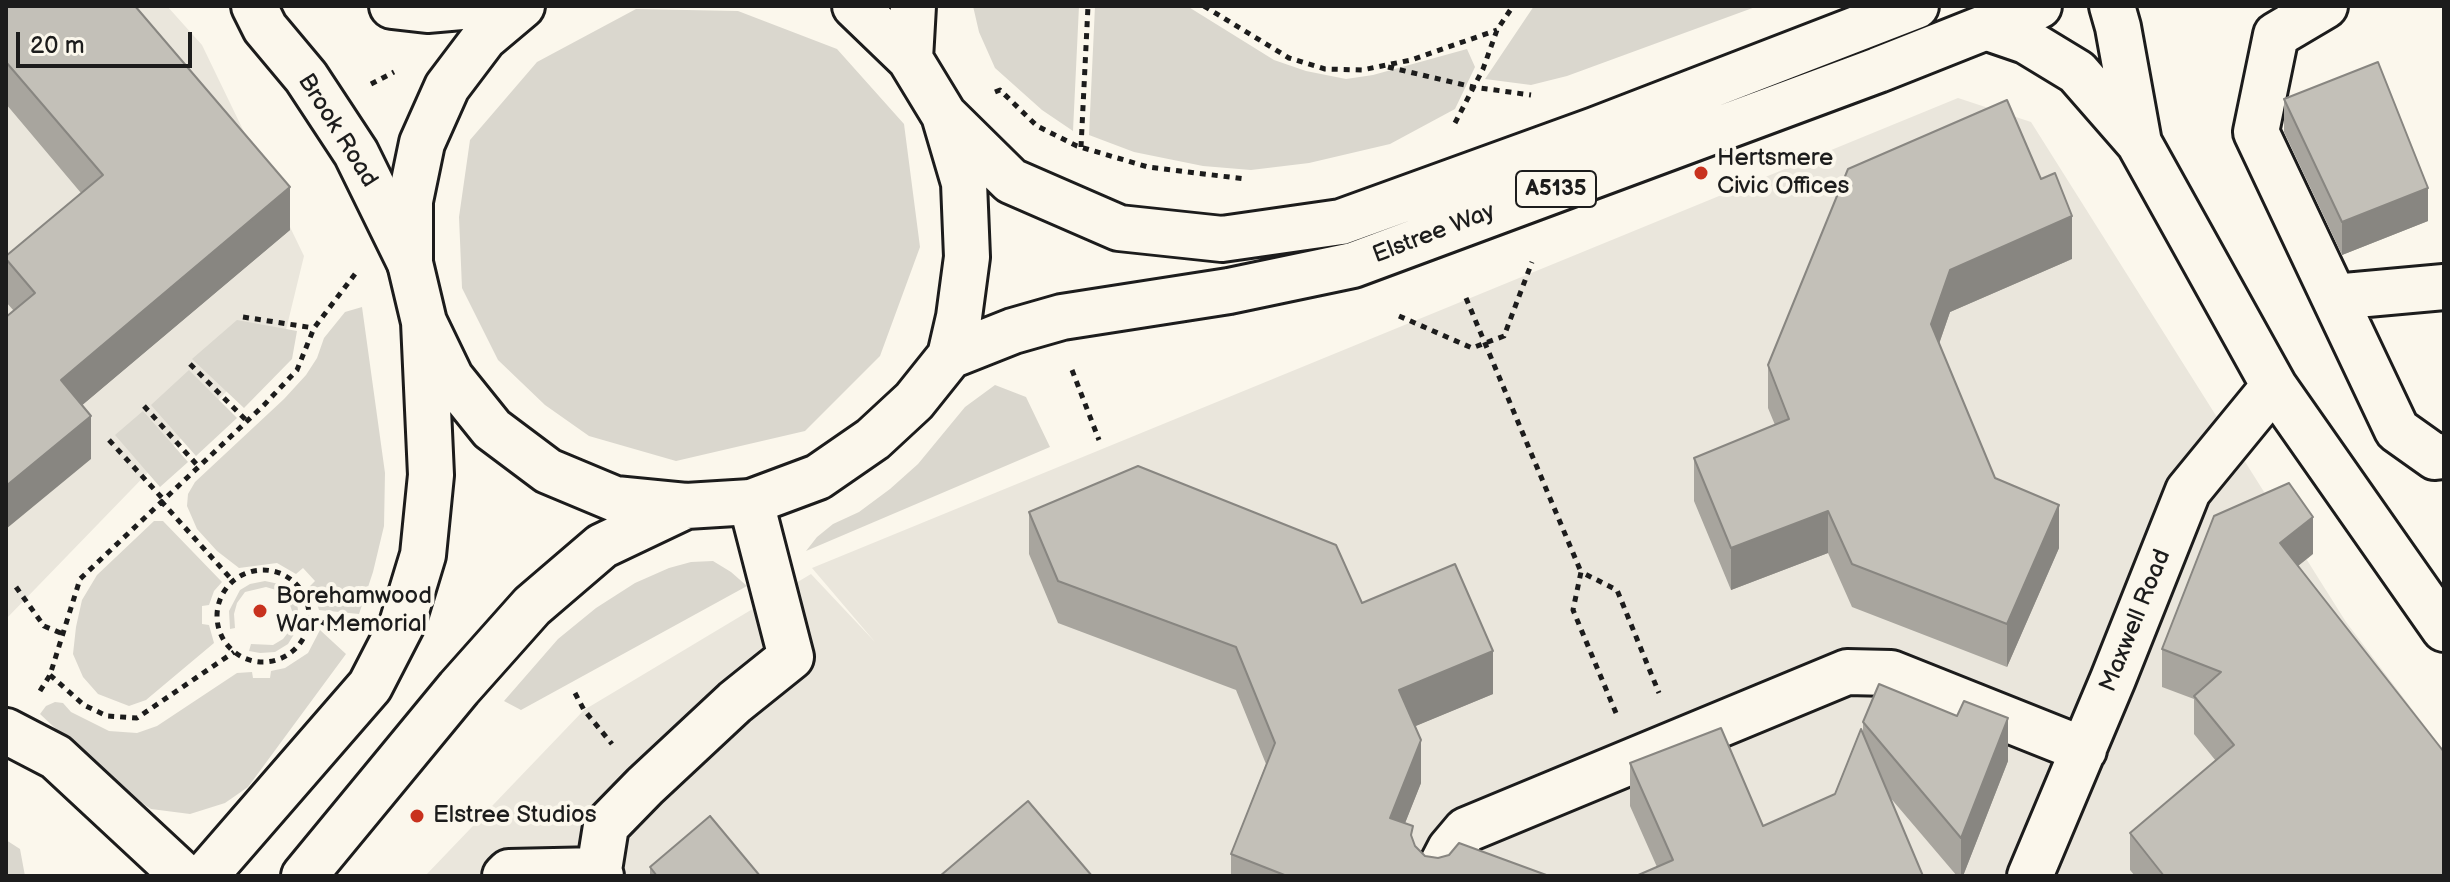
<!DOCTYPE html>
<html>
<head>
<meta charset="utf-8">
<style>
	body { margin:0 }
	#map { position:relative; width:2450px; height:882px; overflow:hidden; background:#fbf7ec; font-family:"Balsamiq Sans",sans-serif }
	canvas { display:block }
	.frame { position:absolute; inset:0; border:8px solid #1c1c1c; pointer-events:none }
	.scale { position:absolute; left:16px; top:32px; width:176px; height:36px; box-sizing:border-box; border:4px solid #1c1c1c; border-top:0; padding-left:10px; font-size:24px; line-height:28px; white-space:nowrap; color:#1c1c1c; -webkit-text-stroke:6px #fbf7ec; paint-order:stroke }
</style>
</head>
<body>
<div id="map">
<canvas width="2450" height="882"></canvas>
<div class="frame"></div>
<div class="scale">20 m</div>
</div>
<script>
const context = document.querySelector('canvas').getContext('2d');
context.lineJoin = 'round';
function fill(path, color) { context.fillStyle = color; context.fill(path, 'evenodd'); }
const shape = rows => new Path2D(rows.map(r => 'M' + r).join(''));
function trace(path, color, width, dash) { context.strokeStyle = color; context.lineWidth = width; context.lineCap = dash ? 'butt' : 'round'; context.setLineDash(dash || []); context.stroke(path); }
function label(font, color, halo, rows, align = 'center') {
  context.font = font + ' "Balsamiq Sans",sans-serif'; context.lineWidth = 8; context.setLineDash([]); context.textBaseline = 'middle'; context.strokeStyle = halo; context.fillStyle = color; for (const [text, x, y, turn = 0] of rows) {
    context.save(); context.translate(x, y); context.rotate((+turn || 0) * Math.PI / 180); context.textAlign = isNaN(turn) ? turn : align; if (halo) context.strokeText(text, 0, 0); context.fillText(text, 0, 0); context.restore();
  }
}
fill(shape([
	[6,6,167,6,202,45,304,256,286,330,6,619],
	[1958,98,2031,122,2346,622,2444,751,2444,876,425,876,584,710,811,574,875,642,812,568]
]), '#eae6dc');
fill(shape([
	[973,6,1079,6,1073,131,1042,110,995,68,979,32],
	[1095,6,1187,6,1274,60,1306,71,1346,79,1373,75,1467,49,1475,67,1455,109,1390,144,1309,163,1251,170,1203,166,1134,152,1089,135],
	[1534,6,1758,6,1567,76,1531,85,1485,79],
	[636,9,738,11,837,49,904,124,920,247,880,356,805,431,676,461,589,436,545,405,498,360,462,288,459,217,470,140,537,62],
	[362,307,385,473,384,526,373,572,359,614,319,610,313,591,309,587,315,581,303,568,296,574,277,563,239,568,217,551,197,529,187,506,188,494,195,482,284,399,306,375,317,358,324,338,345,312],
	[237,320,297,331,292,359,244,408,192,359],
	[189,370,237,418,196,456,151,405],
	[995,385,1026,397,1050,447,806,551,817,537,833,524,859,512,890,489,918,464,965,407],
	[143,411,188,462,160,487,115,435],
	[154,521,163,521,222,582,214,591,209,605,202,606,202,624,209,625,214,643,146,700,129,706,98,694,83,677,73,654,76,627,82,600,97,575],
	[713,561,731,572,747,586,521,710,504,701,558,639,596,608,635,583,669,568,691,562],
	[265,581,279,584,290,591,297,603,299,618,296,631,288,644,275,652,260,653,249,651,251,644,273,645,283,639,290,630,294,617,287,596,276,590,266,587,245,592,237,603,234,614,235,628,230,629,229,611,240,590,250,584],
	[320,630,346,654,248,787,225,803,190,814,151,809,121,790,40,714,46,706,55,702,63,703,71,712,109,731,137,733,157,726,237,673,252,672,253,678,270,678,271,671,285,668,308,653],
	[6,840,20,849,25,876,6,876]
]), '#dad7ce');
const minor = shape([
	[254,6,265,28,306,77,356,153,410,263],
	[392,6,427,10,473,6],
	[2112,6,2118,27,2139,143],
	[2325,6,2276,35,2256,132,2334,297,2444,287],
	[1988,28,2026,41,2077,72,2139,143,2274,386,2444,629],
	[2334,297,2397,430,2435,457,2444,456],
	[6,731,56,757,184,876],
	[505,876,509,872,599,870],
	[601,876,599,870,606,826,645,786,735,702,791,657,751,502],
	[1436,876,1450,849,1466,830,1847,672,1891,673,2084,750],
	[2030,876,2113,679,2188,491,2274,386]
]);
const major = shape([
	[910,59,913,6],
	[944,115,1011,181,1119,228,1222,239,1341,222,1595,130,1916,6],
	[424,322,451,378,492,429,548,471,615,499,686,506,751,502,818,477,873,439,914,401,950,356,959,317,967,257,964,183,944,115,910,59,855,6],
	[950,356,1013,331,1062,317,1229,291,1353,265,1878,70,2039,6],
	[205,876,370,686,402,624,423,555,431,475,424,322,410,263,410,201,422,143,447,87,484,38,522,6],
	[304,876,459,688,532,606,602,546,684,507]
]);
trace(minor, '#1c1c1c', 50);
trace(major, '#1c1c1c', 50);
trace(shape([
	[1204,6,1289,58,1325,69,1362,70,1411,60,1497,30],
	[1388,67,1473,87,1531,95],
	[371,84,394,72],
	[995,92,1000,90,1037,126,1077,146,1148,167,1245,179],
	[1455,123,1483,69,1497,30,1513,6],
	[1081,147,1088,6],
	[1466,298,1581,572],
	[1399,316,1472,348,1504,336,1532,262],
	[243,317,314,328],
	[190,364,247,421],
	[1072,370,1099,440],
	[144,406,198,466],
	[109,440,163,499],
	[161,501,233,581],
	'217 616a46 46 0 1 1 92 0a46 46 0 1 1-92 0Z',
	[16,587,44,626,63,634],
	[310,617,338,629],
	[50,675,84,705,107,716,137,718,234,652],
	[40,691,50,675,80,579,264,405,297,370,314,328,355,274],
	[575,693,584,710,612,744],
	[1616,713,1573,610,1581,572,1617,590,1659,693]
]), '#1c1c1c', 5, [6, 6]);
trace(minor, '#fbf7ec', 44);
trace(major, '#fbf7ec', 44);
fill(shape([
	[6,6,290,230,82,405,91,459,14,311,6,302,6,256,81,193,6,104],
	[2284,99,2428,221,2342,255,2284,132],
	[2072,259,1950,312,1939,344,1995,478,2059,548,2007,667,1852,607,1828,553,1731,590,1694,501,1694,458,1775,425,1768,408,1768,365],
	[1029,512,1362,603,1493,694,1415,726,1421,783,1405,823,1415,846,1425,856,1549,876,1231,876,1231,854,1266,764,1236,690,1058,623,1029,554],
	[2313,554,2298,566,2444,876,2135,876,2130,870,2130,833,2216,761,2194,734,2194,699,2162,687,2162,649],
	[1863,722,2008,761,1963,876,1957,876,1888,795,1657,867,1630,806,1630,763,1763,826,1835,794,1863,736],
	[650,867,760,876,650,876]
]), '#a8a59e');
fill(shape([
	[290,187,290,230,61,423,61,380],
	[2428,188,2428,221,2342,255,2342,222],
	[2072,216,2072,259,1950,312,1931,367,1931,324,1950,270],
	[91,416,91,459,6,529,6,486],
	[2059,505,2059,548,2007,667,2007,624],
	[1828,511,1828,553,1731,590,1731,548],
	[2313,517,2313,554,2280,580,2280,543],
	[1493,651,1493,694,1399,733,1399,690],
	[2008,718,2008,761,1963,876,1961,876,1961,838],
	[1421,740,1421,783,1390,861,1390,818]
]), '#888681');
const building = shape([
	[6,6,135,6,290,187,61,380,91,416,6,486,6,317,35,293,6,259,6,256,103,175,6,62,6,6],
	[2378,62,2428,188,2342,222,2284,99,2378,62],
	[2007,100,2041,179,2055,173,2072,216,1950,270,1931,324,1995,478,2059,505,2007,624,1852,564,1828,511,1731,548,1694,458,1789,419,1768,365,1848,169,2007,100],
	[1138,466,1336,545,1362,603,1455,564,1493,651,1399,690,1421,740,1390,818,1413,826,1411,835,1415,846,1425,856,1438,858,1449,855,1459,843,1549,876,1287,876,1231,854,1275,743,1236,647,1058,581,1029,512,1138,466],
	[2289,483,2313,517,2280,543,2444,752,2444,876,2164,876,2130,833,2234,745,2194,696,2221,672,2162,649,2214,516,2289,483],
	[1879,684,1957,716,1964,701,2008,718,1961,838,1863,722,1879,684],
	[1721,728,1763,826,1835,794,1861,729,1923,876,1636,876,1673,860,1630,763,1721,728],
	[1028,801,1092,876,940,876,1028,801],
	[710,816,760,876,657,876,650,867,710,816]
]);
fill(building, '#c3c0b8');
trace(building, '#888681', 2);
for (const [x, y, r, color] of [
	[1701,173,8,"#c8321e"],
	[260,611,8,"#c8321e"],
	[417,816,8,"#c8321e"]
]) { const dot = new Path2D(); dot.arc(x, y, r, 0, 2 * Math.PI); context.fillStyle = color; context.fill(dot); trace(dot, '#fbf7ec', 3); }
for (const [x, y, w] of [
	[1556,189,80]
]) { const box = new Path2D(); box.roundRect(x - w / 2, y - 18, w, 36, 6); context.fillStyle = '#fbf7ec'; context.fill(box); trace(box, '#1c1c1c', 2); }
label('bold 22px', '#1c1c1c', null, [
	["A5135",1556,189]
]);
label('24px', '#1c1c1c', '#fbf7ec', [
	["Brook Road",337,131,58],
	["Elstree Way",1434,234,-21],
	["Maxwell Road",2136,621,-68]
]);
label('24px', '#1c1c1c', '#fbf7ec', [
	["Hertsmere",1717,159],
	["Civic Offices",1717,187],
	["Borehamwood",276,597],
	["War Memorial",276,625],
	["Elstree Studios",433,816]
], 'left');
</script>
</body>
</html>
